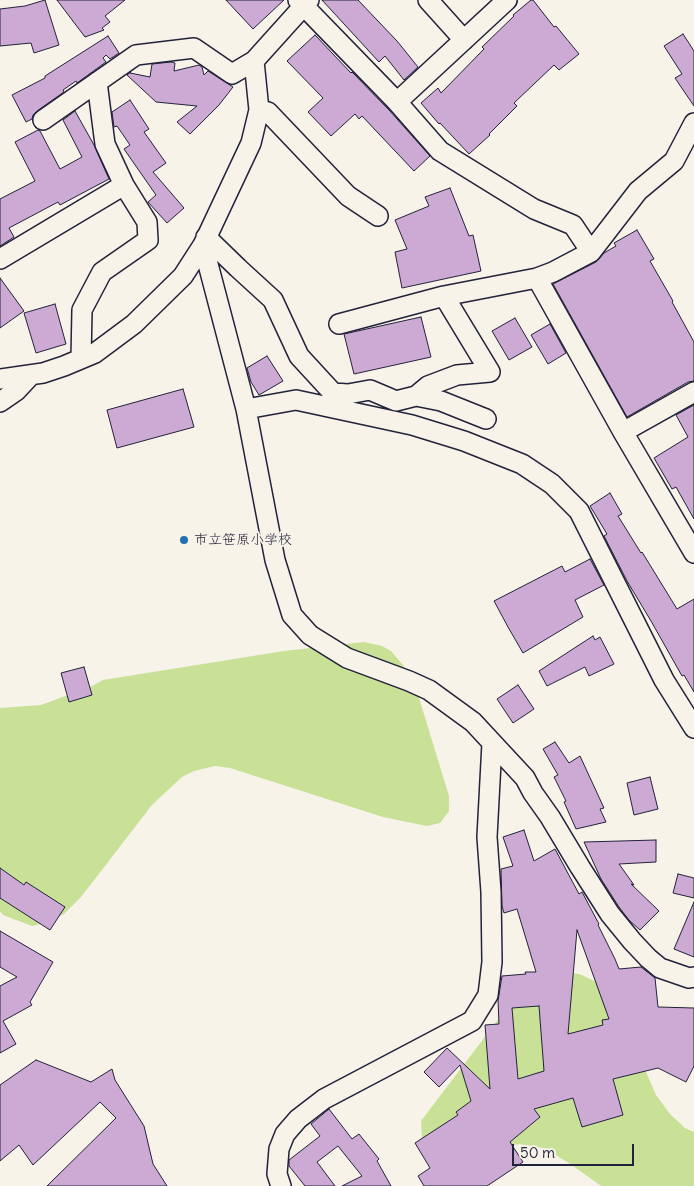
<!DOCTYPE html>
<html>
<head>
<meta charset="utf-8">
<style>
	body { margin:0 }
	#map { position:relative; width:694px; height:1186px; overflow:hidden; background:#f7f3e8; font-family:Delius,sans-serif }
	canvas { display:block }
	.scale { position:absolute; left:512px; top:1144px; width:122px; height:22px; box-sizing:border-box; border:2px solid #22223b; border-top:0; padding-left:6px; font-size:15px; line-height:18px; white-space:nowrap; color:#22223b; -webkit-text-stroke:4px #f7f3e8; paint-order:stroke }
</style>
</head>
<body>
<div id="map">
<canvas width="694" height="1186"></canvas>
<div class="scale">50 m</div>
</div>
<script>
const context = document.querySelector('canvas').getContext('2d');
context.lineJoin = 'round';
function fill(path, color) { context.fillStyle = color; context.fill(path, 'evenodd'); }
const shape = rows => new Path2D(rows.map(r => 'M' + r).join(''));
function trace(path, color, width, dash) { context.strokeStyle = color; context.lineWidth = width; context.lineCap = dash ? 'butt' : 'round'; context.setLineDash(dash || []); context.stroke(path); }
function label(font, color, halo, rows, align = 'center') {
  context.font = font + ' Delius,"Klee One",sans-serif'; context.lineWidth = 4; context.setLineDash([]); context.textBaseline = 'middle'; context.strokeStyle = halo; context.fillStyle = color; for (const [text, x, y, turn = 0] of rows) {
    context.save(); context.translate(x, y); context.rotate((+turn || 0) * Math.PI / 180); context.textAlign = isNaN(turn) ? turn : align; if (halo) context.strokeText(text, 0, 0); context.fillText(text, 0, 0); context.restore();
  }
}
fill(shape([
	[364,642,382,646,391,651,403,665,416,688,449,796,449,811,440,823,427,826,383,817,230,768,215,766,194,771,182,777,152,805,81,897,64,914,45,923,32,926,3,915,0,911,0,708,41,705,92,686,103,680,284,651],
	[556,969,582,975,610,989,656,1095,670,1114,685,1128,694,1132,694,1186,601,1186,569,1163,543,1148,520,1144,448,1154,422,1139,421,1121,525,984]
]), '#c8e197');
const building = shape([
	[45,0,59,45,34,53,31,43,0,46,0,9,25,6,45,0],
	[57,0,125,0,105,16,110,22,102,28,104,30,85,37,57,0],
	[226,0,284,0,253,29,226,0],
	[322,0,358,0,397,41,418,67,404,80,385,56,379,62,322,0],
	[531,0,533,0,554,27,556,26,579,54,559,70,554,65,514,103,517,106,489,134,490,135,469,154,440,123,439,124,421,103,438,88,441,93,484,49,482,47,514,16,513,15,531,0],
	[683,34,694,51,694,106,675,78,682,74,664,46,683,34],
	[315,35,351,73,352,72,389,110,430,156,414,171,362,116,359,119,355,114,331,136,308,112,323,98,287,61,315,35],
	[108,36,119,53,110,59,106,55,103,58,106,62,77,83,76,81,63,90,64,92,37,111,33,115,32,119,26,122,12,95,45,78,45,76,108,36],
	[171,62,175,63,174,71,199,65,202,67,204,75,208,71,233,87,219,105,190,134,177,122,197,106,156,102,127,75,131,72,130,73,150,77,152,64,171,62],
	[130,100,149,129,144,132,166,163,153,172,184,208,167,223,148,202,156,195,124,149,130,145,117,126,114,127,112,112,130,100],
	[75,111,94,145,109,179,60,205,58,202,9,228,14,237,0,246,0,199,35,181,15,142,38,130,40,131,60,169,82,157,63,120,75,111],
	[450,188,469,236,473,235,481,271,402,288,395,252,407,249,395,220,429,206,425,197,450,188],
	[637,230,654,259,650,261,673,301,672,302,694,342,694,381,688,382,627,417,553,284,596,262,604,253,616,246,614,243,637,230],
	[0,278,24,311,0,328,0,278],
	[55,304,66,344,36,353,24,313,55,304],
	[421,317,431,357,354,374,344,334,421,317],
	[515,318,532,347,509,360,492,331,515,318],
	[550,324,566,353,548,364,531,335,550,324],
	[267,356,283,381,259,395,251,382,247,368,267,356],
	[183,389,194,427,117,448,107,410,183,389],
	[694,405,694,519,676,487,672,489,654,458,688,437,676,415,694,405],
	[610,493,622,514,618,516,641,553,642,552,677,609,694,599,694,692,684,675,682,676,651,621,627,581,604,536,607,534,590,506,610,493],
	[590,559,604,585,575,600,583,617,523,653,508,627,494,601,562,566,565,572,590,559],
	[593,636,595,640,600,637,614,664,589,676,585,667,547,686,539,671,593,636],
	[84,667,92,695,69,702,61,673,84,667],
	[518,685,534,709,513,723,497,699,518,685],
	[555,742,569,763,580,756,604,808,600,809,606,822,576,829,564,802,566,801,554,777,558,775,543,749,555,742],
	[650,777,658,809,634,815,627,783,650,777],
	[524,830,534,861,555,849,579,894,582,892,599,924,598,925,615,959,619,969,641,967,655,978,658,1007,694,1008,694,1066,686,1082,658,1068,613,1079,623,1115,582,1127,573,1098,534,1109,540,1117,510,1142,523,1162,487,1186,424,1186,418,1176,430,1168,415,1143,458,1115,456,1112,471,1101,460,1065,439,1087,424,1072,447,1048,490,1089,485,1025,499,1024,498,1001,502,976,526,974,525,972,536,972,517,909,504,913,502,906,501,869,513,866,503,837,524,830],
	[577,930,609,1019,602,1020,603,1025,568,1034,577,930],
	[539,1006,544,1071,518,1079,512,1008,539,1006],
	[656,840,656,862,619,864,634,885,631,884,659,911,640,930,629,920,619,907,601,879,584,842,656,840],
	[0,868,24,885,26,882,65,907,50,930,0,898,0,868],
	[678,874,694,878,694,898,673,893,678,874],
	[694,902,694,957,674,949,694,902],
	[0,931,53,962,30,1002,32,1005,3,1021,16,1044,0,1053,0,986,17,977,0,967,0,931],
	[36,1060,91,1082,112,1069,115,1080,144,1126,153,1164,167,1186,47,1186,116,1118,100,1102,33,1165,19,1145,0,1161,0,1085,36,1060],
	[329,1109,352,1139,359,1134,379,1159,377,1161,391,1186,342,1186,362,1176,338,1146,317,1162,335,1186,305,1186,289,1166,289,1160,320,1136,311,1124,329,1109]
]);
fill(building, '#ccaad4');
trace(building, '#22223b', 1);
const street = shape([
	[298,0,397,102,440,151,534,209,573,225,591,252],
	[428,0,464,40],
	[97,82,105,144,124,185],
	[397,102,507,0],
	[259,110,268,112,348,196,378,216],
	[43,120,136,55,194,48,232,74,254,61],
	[206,237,238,268,273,300,299,356,333,393,348,394,370,390,396,401,416,396,428,386,457,375,490,372,444,296],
	[203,245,246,409,275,560,292,615,310,635,347,658,409,681,429,690,473,722,525,778,533,793,550,817,580,867,610,914,632,941,648,958,660,968,689,978,694,977],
	[0,259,124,185,147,222,148,240,102,272,82,310,81,359],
	[537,278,623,432,694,553],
	[339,324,444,296,537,278,553,272,591,252,638,191,674,161,694,123],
	[0,379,43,373,64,366,95,353,134,324,183,276,203,245,251,143,259,110,254,61,309,0],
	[416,396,441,401,486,419],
	[0,402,16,391,31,375],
	[246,409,296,400,412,425,464,441,522,464,552,484,579,511,664,680,694,728],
	[623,432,694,392],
	[281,1186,277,1174,279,1149,285,1134,298,1119,324,1099,472,1021,488,995,492,962,491,892,487,837,492,743]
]);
trace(street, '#22223b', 22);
trace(street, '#f7f3e8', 19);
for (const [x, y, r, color] of [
	[184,540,5,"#1f6fb2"]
]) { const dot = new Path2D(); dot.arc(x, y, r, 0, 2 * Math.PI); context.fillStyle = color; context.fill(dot); trace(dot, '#f7f3e8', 2); }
label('14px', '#22223b', '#f7f3e8', [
	["市立笹原小学校",194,540]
], 'left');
</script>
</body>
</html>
